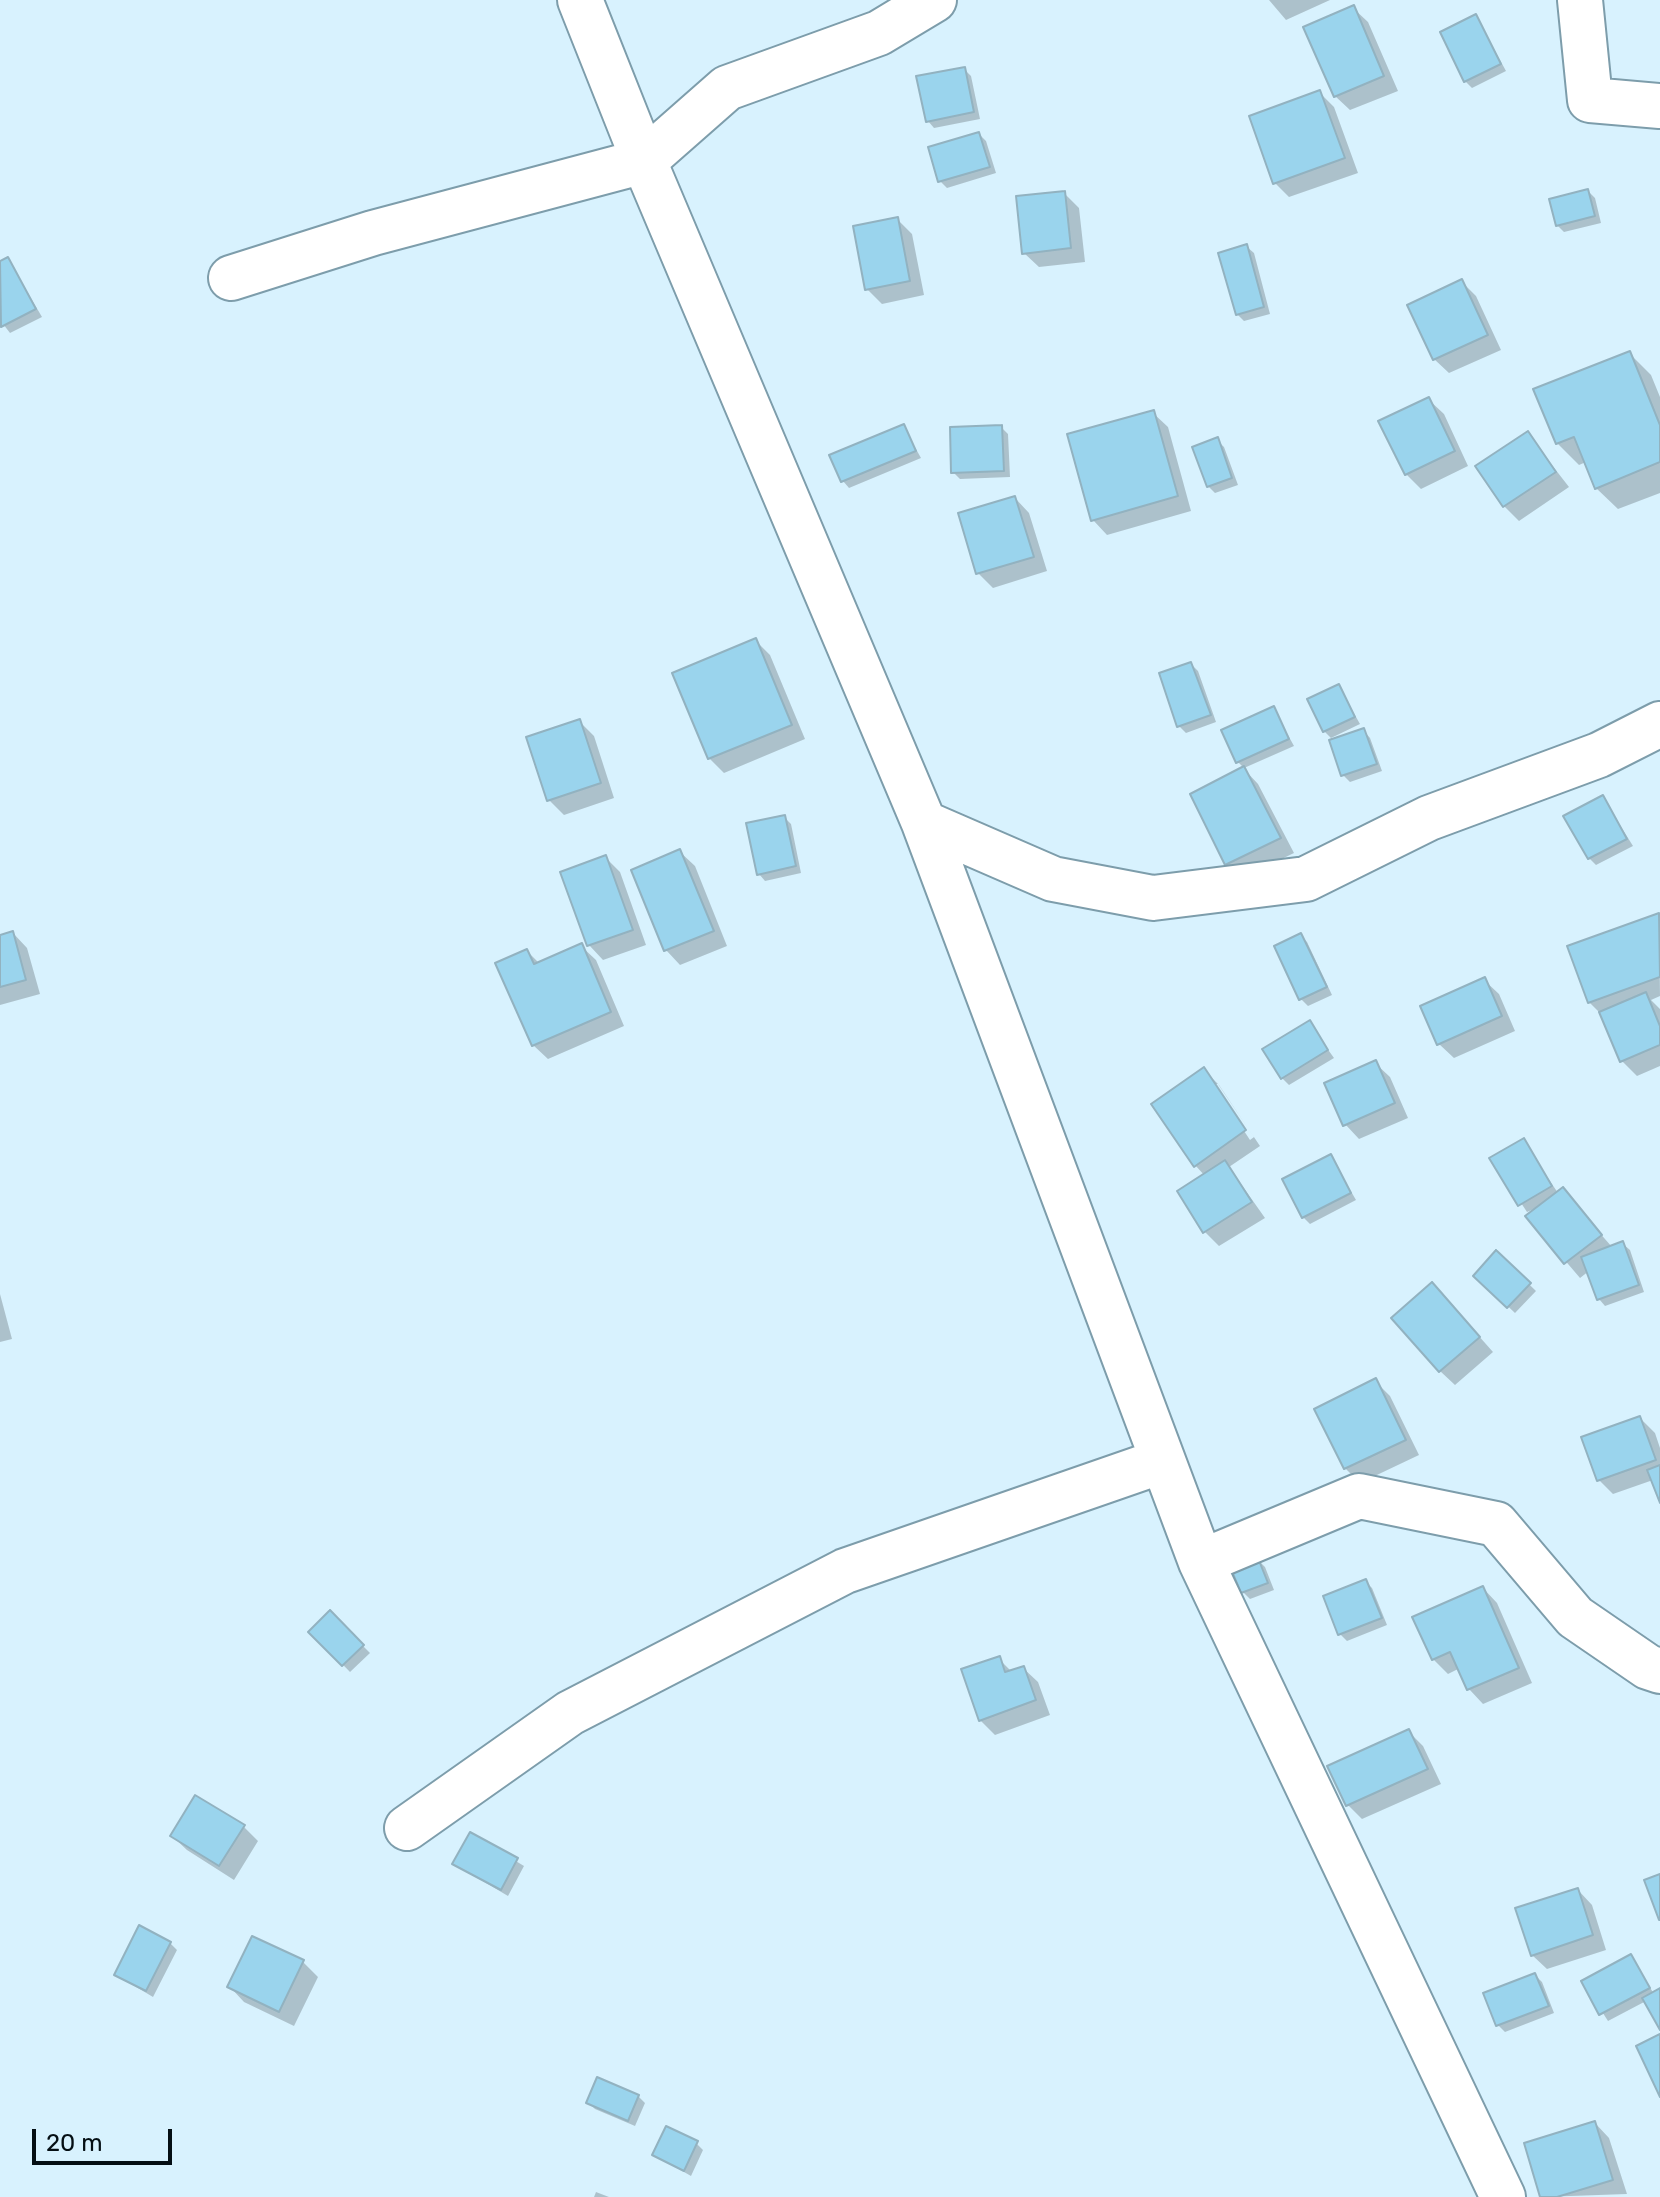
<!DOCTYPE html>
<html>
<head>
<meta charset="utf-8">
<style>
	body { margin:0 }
	#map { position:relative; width:1660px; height:2197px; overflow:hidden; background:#d8f2fe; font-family:Rubik,sans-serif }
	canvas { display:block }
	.scale { position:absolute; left:32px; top:2129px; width:140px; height:36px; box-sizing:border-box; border:4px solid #050f14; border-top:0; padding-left:10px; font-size:24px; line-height:28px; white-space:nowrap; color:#050f14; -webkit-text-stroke:6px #d8f2fe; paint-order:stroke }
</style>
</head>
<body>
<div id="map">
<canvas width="1660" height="2197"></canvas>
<div class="scale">20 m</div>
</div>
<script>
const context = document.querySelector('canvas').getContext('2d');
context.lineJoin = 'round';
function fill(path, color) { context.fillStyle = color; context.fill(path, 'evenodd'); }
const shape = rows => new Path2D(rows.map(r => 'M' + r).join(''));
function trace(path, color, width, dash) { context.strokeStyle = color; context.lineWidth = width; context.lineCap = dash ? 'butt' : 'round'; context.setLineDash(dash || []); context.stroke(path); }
fill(shape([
	[1269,0,1330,0,1286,20],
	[1353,8,1368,22,1398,91,1350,110,1335,96],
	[1476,16,1506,71,1472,88,1465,81],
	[964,69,971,76,980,119,934,128,928,121],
	[1319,92,1334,107,1358,173,1289,197,1275,183],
	[979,134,986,141,996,173,947,188,940,181],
	[1588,191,1595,198,1601,223,1564,232,1557,225],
	[1064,193,1079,208,1085,262,1039,267,1024,253],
	[897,219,912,234,924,295,882,304,867,289],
	[1247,247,1254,253,1270,314,1244,321,1237,314],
	[8,259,42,317,10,333,0,320,0,264],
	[1462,282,1476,296,1501,350,1449,373,1434,359],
	[1629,353,1651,375,1660,397,1660,493,1618,509,1596,488,1586,462,1579,465,1557,443],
	[1429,400,1444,414,1468,466,1421,489,1406,474],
	[1153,413,1168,427,1191,511,1107,535,1093,520],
	[903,426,921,458,849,488,843,481],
	[1001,427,1008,434,1010,477,960,479,953,472],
	[1527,433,1569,487,1519,521,1504,506],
	[1217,440,1224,447,1238,485,1215,493,1208,486],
	[1015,498,1029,513,1047,571,993,588,978,573],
	[755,640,770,655,805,739,724,773,709,758],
	[1191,664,1198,671,1216,722,1186,733,1179,726],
	[1339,687,1360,724,1331,738,1324,731],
	[1273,708,1294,746,1244,768,1237,761],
	[579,721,594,736,614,798,564,815,549,800],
	[1364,731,1370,738,1382,771,1350,782,1343,775],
	[1244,769,1258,784,1294,853,1242,878,1227,864],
	[1603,798,1633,846,1596,865,1589,858],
	[784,817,791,824,801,873,765,881,759,874],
	[680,852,695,866,727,946,680,965,666,950],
	[605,857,620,872,646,945,603,960,589,945],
	[1659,915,1660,996,1651,1000,1660,1009,1660,1066,1637,1076,1622,1061,1603,1016,1589,1002],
	[13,933,27,948,40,994,0,1005,0,937],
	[1301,936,1307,942,1332,995,1308,1006,1301,999],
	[581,946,596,960,624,1026,548,1059,533,1045,527,951,540,964],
	[1484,980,1499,994,1515,1031,1454,1058,1439,1044],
	[1309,1023,1334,1058,1289,1085,1282,1078],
	[1375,1063,1390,1077,1408,1118,1359,1139,1345,1124],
	[1204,1070,1219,1085,1260,1146,1229,1167,1265,1218,1219,1246,1204,1231,1205,1176,1195,1165],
	[1213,1084,1218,1084,1254,1137,1250,1140],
	[1523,1141,1558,1193,1562,1190,1612,1247,1623,1244,1630,1250,1644,1292,1605,1306,1599,1299,1589,1271,1580,1278,1528,1217,1541,1206,1527,1212,1492,1159],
	[1331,1157,1356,1200,1310,1224,1303,1217],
	[1497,1253,1536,1291,1515,1313,1476,1276],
	[0,1294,12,1339,0,1342],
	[1446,1299,1493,1352,1455,1385,1440,1371],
	[1375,1381,1390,1396,1419,1455,1360,1483,1345,1468],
	[1640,1418,1655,1433,1660,1448,1660,1497,1653,1480,1613,1494,1599,1480],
	[1258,1560,1265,1567,1274,1590,1250,1599,1243,1592],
	[1365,1581,1372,1588,1387,1625,1347,1641,1340,1634],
	[1483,1588,1497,1603,1532,1683,1483,1704,1469,1689,1458,1669,1448,1674,1433,1659],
	[330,1613,370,1653,350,1672,311,1632],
	[999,1659,1012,1672,1023,1668,1038,1682,1050,1715,995,1735,980,1720],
	[1409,1732,1423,1746,1441,1784,1362,1819,1348,1805],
	[196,1798,244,1827,258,1841,234,1880,187,1850,172,1836],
	[471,1834,524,1866,508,1896,454,1864],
	[1578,1890,1592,1905,1606,1950,1547,1969,1532,1955],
	[253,1939,303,1962,318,1977,294,2026,244,2002,230,1987],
	[170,1943,177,1950,153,1997,116,1975],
	[1631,1957,1654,1994,1660,1991,1660,2026,1646,2001,1608,2021,1583,1982],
	[1535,1975,1542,1982,1554,2013,1505,2032,1498,2025],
	[638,2096,645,2103,635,2126,595,2109,589,2103],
	[1595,2123,1609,2138,1627,2194,1542,2197],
	[696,2143,703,2150,691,2176,654,2155],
	[596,2192,609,2197,594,2197]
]), '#0003');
const building = shape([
	[1354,5,1384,76,1334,97,1303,27,1354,5],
	[1476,14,1501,64,1464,82,1440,32,1476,14],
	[965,67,974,112,926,122,916,76,965,67],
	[1320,90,1345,158,1273,184,1249,116,1320,90],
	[979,132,990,167,938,182,928,147,979,132],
	[1588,189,1595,216,1556,226,1549,199,1588,189],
	[1065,191,1071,248,1022,254,1016,196,1065,191],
	[898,217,910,281,865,290,853,226,898,217],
	[1247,244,1264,307,1236,315,1218,253,1247,244],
	[8,257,36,309,1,327,0,261,8,257],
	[1462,279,1488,335,1433,360,1407,305,1462,279],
	[1630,351,1660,425,1660,462,1595,489,1574,437,1556,444,1533,389,1630,351],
	[1429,397,1455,451,1405,475,1378,421,1429,397],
	[1154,410,1178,496,1091,521,1067,434,1154,410],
	[904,424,916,451,841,482,829,455,904,424],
	[1002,425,1004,471,951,473,950,427,1002,425],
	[1528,431,1556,472,1503,507,1475,466,1528,431],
	[1218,437,1232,478,1207,487,1192,447,1218,437],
	[1015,496,1034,557,976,574,958,513,1015,496],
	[756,638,792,725,708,759,672,673,756,638],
	[1191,662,1211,715,1177,727,1159,673,1191,662],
	[1339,684,1355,717,1323,732,1307,699,1339,684],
	[1274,706,1289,739,1236,763,1221,730,1274,706],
	[580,719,601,783,547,801,526,737,580,719],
	[1364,728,1377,764,1341,776,1329,740,1364,728],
	[1244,766,1281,838,1225,865,1190,794,1244,766],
	[1603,795,1627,839,1588,859,1563,816,1603,795],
	[785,815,796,866,757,875,746,823,785,815],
	[680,849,714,931,664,951,631,870,680,849],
	[606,855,633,930,587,946,560,872,606,855],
	[1659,913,1660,977,1588,1003,1567,946,1659,913],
	[13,931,26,980,0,987,0,935,13,931],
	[1301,933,1327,987,1299,1000,1274,946,1301,933],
	[582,943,611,1012,532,1046,495,963,527,949,534,964,582,943],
	[1485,977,1502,1016,1437,1045,1420,1006,1485,977],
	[1646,992,1660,1026,1660,1045,1620,1062,1599,1012,1646,992],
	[1310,1020,1328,1050,1281,1079,1262,1049,1310,1020],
	[1376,1060,1395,1103,1343,1126,1324,1083,1376,1060],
	[1204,1067,1246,1130,1194,1167,1151,1104,1204,1067],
	[1524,1138,1552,1186,1518,1206,1489,1158,1524,1138],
	[1331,1154,1351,1193,1302,1218,1282,1179,1331,1154],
	[1225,1160,1252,1202,1203,1233,1177,1191,1225,1160],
	[1563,1187,1602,1235,1564,1264,1525,1216,1563,1187],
	[1623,1241,1639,1285,1597,1300,1581,1257,1623,1241],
	[1496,1250,1531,1283,1507,1308,1473,1276,1496,1250],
	[1432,1282,1480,1337,1439,1372,1391,1318,1432,1282],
	[1376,1378,1406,1440,1344,1469,1314,1409,1376,1378],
	[1640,1416,1656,1460,1597,1481,1581,1437,1640,1416],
	[1660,1465,1660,1503,1647,1470,1660,1465],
	[1258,1558,1268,1583,1241,1593,1231,1569,1258,1558],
	[1366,1579,1382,1618,1338,1635,1323,1596,1366,1579],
	[1483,1586,1519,1668,1467,1690,1450,1652,1432,1660,1412,1617,1483,1586],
	[330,1610,364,1645,342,1666,308,1632,330,1610],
	[1000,1656,1005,1672,1024,1666,1036,1700,979,1721,961,1669,1000,1656],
	[1409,1729,1428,1769,1346,1806,1327,1766,1409,1729],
	[195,1795,245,1825,219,1866,170,1836,195,1795],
	[470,1832,518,1858,501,1890,452,1864,470,1832],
	[1660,1874,1660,1920,1659,1920,1644,1880,1660,1874],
	[1578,1888,1593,1935,1531,1956,1515,1908,1578,1888],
	[139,1925,171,1942,146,1991,114,1975,139,1925],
	[252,1936,304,1960,279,2012,227,1987,252,1936],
	[1631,1954,1650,1988,1599,2015,1581,1981,1631,1954],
	[1535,1973,1549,2006,1496,2026,1483,1993,1535,1973],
	[1660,1988,1660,2030,1642,1998,1660,1988],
	[1660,2034,1660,2097,1636,2046,1660,2034],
	[597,2077,639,2095,628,2121,586,2103,597,2077],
	[1595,2121,1613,2180,1557,2197,1540,2197,1524,2143,1595,2121],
	[666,2126,698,2141,684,2171,652,2155,666,2126]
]);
fill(building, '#9ad4ed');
trace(building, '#92b2c0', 2);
const minor = shape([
	[580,0,644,161,924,823,1201,1562,1503,2197],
	[1580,0,1590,100,1660,106],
	[231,278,373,233,644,161,727,88,879,33,934,0],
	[924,823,1053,879,1153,898,1306,879,1429,818,1599,755,1660,724],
	[1201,1562,1359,1496,1496,1524,1575,1617,1648,1667,1660,1671],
	[407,1828,570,1713,845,1571,1162,1461]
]);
trace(minor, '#7d9dab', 48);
trace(minor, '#fff', 44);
</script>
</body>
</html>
